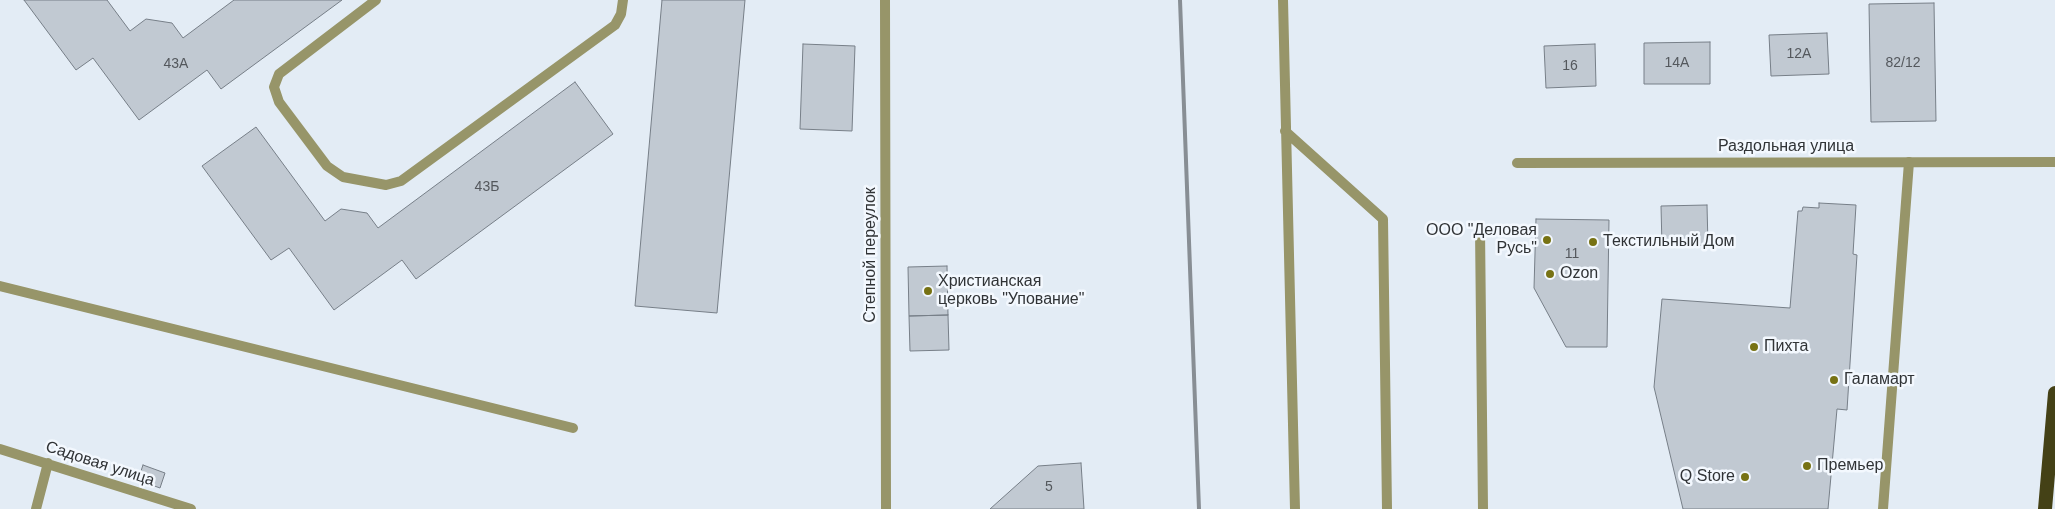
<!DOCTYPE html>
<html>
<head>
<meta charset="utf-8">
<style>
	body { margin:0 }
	canvas { display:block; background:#e3ecf5 }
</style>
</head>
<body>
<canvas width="2055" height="509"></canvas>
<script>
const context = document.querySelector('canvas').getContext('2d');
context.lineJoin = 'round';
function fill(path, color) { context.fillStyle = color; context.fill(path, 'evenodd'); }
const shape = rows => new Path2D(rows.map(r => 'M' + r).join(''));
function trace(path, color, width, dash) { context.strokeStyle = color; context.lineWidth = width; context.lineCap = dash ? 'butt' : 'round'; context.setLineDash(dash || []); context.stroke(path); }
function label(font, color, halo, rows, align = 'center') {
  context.font = font + ' Helvetica,sans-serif'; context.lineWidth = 5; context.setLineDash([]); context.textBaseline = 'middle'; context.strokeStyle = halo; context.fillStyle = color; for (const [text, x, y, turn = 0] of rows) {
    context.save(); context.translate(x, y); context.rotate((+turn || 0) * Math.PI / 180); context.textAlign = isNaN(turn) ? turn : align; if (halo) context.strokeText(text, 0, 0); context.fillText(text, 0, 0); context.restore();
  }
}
const building = shape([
	[24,0,107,0,130,31,146,19,172,23,183,38,234,0,342,0,221,89,207,70,139,120,93,58,76,70,24,0],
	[662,0,745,0,717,313,635,306,662,0],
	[1934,3,1936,121,1871,122,1869,4,1934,3],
	[1827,33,1829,74,1771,76,1769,35,1827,33],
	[1710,42,1710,84,1644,84,1644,43,1710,42],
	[803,44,855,46,852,131,800,129,803,44],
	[1595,44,1596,86,1546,88,1544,46,1595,44],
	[575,82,613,134,416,279,402,260,334,310,289,248,271,260,202,166,256,127,325,221,341,209,367,213,378,228,575,82],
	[1819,203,1856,205,1853,254,1857,255,1847,410,1837,409,1828,509,1683,509,1654,387,1662,299,1790,308,1798,211,1802,211,1803,207,1819,208,1819,203],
	[1707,205,1708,245,1662,247,1661,206,1707,205],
	[1536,219,1609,220,1607,347,1566,347,1534,288,1536,219],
	[947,266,948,315,909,316,908,267,947,266],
	[948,315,949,350,910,351,909,316,948,315],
	[1081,463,1084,509,990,509,1038,466,1081,463],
	[143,465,165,473,160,488,138,480,143,465]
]);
fill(building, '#c1c9d2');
trace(building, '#777f88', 1);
trace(shape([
	[376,0,279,74,274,87,279,102,327,166,343,177,386,185,401,181,615,25,621,14,623,0],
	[1283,0,1295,509],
	[1285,131,1383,219,1387,509],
	[1480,229,1483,509],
	[0,286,573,428],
	[1883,509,1909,162]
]), '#979569', 10);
trace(shape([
	[885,0,886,509],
	[1517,163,2055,162],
	[0,449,191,509],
	[36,509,48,463]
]), '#979569', 10);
trace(shape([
	[2045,509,2055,393]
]), '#444116', 14);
trace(shape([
	[1180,0,1199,509]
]), '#888e94', 4);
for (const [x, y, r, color] of [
	[1547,240,5,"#777214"],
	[1593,242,5,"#777214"],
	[1550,274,5,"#777214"],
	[928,291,5,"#777214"],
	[1754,347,5,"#777214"],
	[1834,380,5,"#777214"],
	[1807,466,5,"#777214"],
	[1745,477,5,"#777214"]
]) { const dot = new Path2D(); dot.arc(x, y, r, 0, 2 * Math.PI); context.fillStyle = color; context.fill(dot); trace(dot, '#f3f8fe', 2); }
label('14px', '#54585d', null, [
	["12А",1799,54],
	["14А",1677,63],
	["82/12",1903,63],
	["43А",176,64],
	["16",1570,66],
	["43Б",487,187],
	["11",1572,254],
	["5",1049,487]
]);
label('16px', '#303336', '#f3f8fe', [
	["Раздольная улица",1786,147],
	["Степной переулок",871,255,-90],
	["Садовая улица",100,464,18]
]);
label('16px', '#303336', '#f3f8fe', [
	["ООО \"Деловая",1537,231,"right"],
	["Русь\"",1537,249,"right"],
	["Текстильный Дом",1603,242],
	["Ozon",1560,274],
	["Христианская",938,282],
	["церковь \"Упование\"",938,300],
	["Пихта",1764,347],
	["Галамарт",1844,380],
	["Премьер",1817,466],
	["Q Store",1735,477,"right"]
], 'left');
</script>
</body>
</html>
